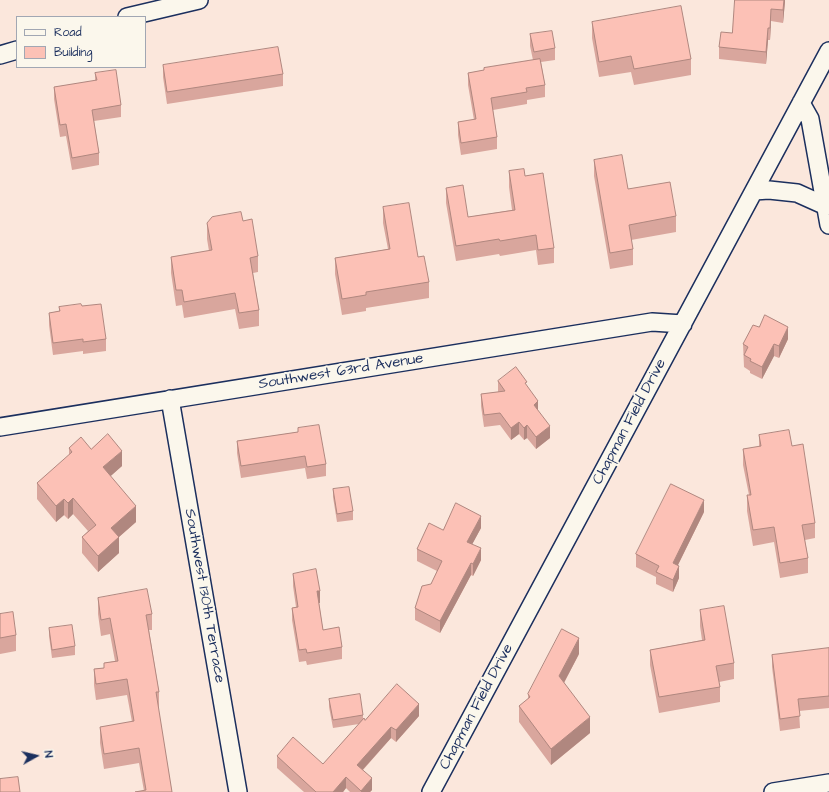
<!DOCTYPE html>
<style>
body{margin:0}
#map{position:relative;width:829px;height:792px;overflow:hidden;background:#fbe7dc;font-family:"Architects Daughter",sans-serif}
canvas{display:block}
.legend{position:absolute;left:16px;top:16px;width:130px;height:52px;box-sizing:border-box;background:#fbf7ec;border:1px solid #a1a7b3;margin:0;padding:5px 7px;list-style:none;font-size:12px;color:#1b2f5e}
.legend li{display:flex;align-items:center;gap:8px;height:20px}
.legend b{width:20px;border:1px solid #a1a7b3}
.north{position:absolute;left:16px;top:736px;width:40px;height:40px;-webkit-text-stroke:3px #fbf7ec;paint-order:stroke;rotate:82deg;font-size:11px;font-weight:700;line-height:16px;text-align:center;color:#1b2f5e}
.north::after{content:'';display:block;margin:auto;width:14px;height:18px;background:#1b2f5e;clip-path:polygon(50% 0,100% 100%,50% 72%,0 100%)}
</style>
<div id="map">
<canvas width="829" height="792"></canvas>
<ul class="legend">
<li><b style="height:5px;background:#fbf7ec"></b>Road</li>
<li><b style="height:11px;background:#fcc1b6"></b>Building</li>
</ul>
<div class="north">N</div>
</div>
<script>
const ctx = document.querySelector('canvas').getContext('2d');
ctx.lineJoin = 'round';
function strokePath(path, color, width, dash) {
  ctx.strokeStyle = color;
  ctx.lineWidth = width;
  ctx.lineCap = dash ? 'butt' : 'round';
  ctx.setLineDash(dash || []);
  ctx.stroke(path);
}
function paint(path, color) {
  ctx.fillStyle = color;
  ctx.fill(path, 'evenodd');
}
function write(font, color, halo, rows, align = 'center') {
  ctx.font = font + ' "Architects Daughter",sans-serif';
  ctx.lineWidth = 4;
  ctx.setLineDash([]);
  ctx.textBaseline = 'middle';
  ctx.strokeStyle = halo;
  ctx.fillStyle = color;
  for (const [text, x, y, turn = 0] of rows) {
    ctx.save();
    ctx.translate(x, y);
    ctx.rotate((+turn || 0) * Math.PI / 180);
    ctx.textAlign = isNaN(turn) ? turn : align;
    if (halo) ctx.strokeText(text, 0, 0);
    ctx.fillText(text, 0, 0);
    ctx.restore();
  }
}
const minor = new Path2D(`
 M 127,17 L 199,0
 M 0,55 L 17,50
 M 801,103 L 810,119 L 829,225
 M 754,191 L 769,190 L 797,193 L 826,206
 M 170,399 L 238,792
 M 0,427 L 652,322 L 683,324
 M 431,792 L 829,51
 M 773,792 L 829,783`);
const wall = new Path2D(`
 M 785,0 L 783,23 L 771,21 L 770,40 L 768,40 L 766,64 L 719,59 L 719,47 L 732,33 Z
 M 592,22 L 691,59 L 691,75 L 634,85 L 631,72 L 599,77 L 592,38 Z
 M 530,34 L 555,48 L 555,60 L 541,62 L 545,85 L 545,97 L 527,100 L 527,104 L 493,110 L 497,137 L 497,149 L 461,155 L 458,135 L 458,122 L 474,120 L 468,85 L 468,73 L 484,70 L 484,68 L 533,60 L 530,46 Z
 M 163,65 L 283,74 L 283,86 L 167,104 L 163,77 Z
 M 95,73 L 121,105 L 121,117 L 94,121 L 99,153 L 99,165 L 72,170 L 66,136 L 60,137 L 54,99 L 54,87 L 95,81 Z
 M 594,160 L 628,189 L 676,216 L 676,232 L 631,240 L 633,249 L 633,265 L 610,269 L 594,176 Z
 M 509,171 L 525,176 L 554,248 L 554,263 L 538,265 L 536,250 L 500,256 L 499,254 L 456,261 L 446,203 L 446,188 L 468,217 L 512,210 L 509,187 Z
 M 383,207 L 418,257 L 429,282 L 429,298 L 366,308 L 366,311 L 342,315 L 335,274 L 335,258 L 388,249 L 383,223 Z
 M 243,221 L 258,256 L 258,272 L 253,273 L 259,310 L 259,326 L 239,329 L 235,309 L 184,318 L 182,305 L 176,306 L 171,273 L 171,257 L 209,251 L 207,239 L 207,223 Z
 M 82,306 L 106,339 L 106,351 L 83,354 L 83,351 L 53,355 L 49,325 L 49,313 L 59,311 L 59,307 Z
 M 759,327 L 788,339 L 779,358 L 774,356 L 762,379 L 750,373 L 750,371 L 744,367 L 743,344 Z
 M 498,381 L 527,386 L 550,438 L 536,449 L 527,438 L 524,440 L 519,434 L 511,440 L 500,425 L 484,427 L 481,406 L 481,394 L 498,392 Z
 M 298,428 L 326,464 L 326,476 L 307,479 L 305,468 L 241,478 L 237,453 L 237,441 L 298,432 Z
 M 759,435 L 792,446 L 815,523 L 815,538 L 805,540 L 808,558 L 808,573 L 780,578 L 774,542 L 753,546 L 747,511 L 747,495 L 749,495 L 743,465 L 743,449 L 759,447 Z
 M 69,448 L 91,449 L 122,466 L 110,476 L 136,522 L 119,537 L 119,553 L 98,572 L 82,553 L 82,537 L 88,531 L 73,514 L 68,519 L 64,515 L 56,522 L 37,499 L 37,483 L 69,456 Z
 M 333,489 L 353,511 L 353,520 L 337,522 L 333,497 Z
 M 704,512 L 678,565 L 679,578 L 673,592 L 656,584 L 656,577 L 636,567 L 636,554 Z
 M 481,528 L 472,544 L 481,560 L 473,576 L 471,575 L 440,633 L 415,620 L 415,608 L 431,584 L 437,571 L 417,561 L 417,549 L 443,530 Z
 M 293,574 L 320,603 L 319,603 L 323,630 L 342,647 L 342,659 L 307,665 L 306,661 L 299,662 L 292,620 L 292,608 L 296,607 L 293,586 Z
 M 98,598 L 152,614 L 152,630 L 149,630 L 159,692 L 159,708 L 158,708 L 172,792 L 144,791 L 139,763 L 104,769 L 100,743 L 100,727 L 132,722 L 127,695 L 96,700 L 94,685 L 94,669 L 104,668 L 104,663 L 115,661 L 110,634 L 101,636 L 98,614 Z
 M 700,610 L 734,663 L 734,679 L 719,682 L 720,687 L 720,702 L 659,713 L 650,665 L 650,650 L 702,640 L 700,626 Z
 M 0,614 L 16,635 L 16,651 L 0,654 Z
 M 49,628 L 75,646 L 75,655 L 52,658 L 49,636 Z
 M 829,648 L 829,708 L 799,711 L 800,728 L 780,731 L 772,667 L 772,655 Z
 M 579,654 L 564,683 L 590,733 L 551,765 L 519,722 L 519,706 L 528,699 L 528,694 Z
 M 329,699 L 363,715 L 363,719 L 365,720 L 419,716 L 396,742 L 391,738 L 363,770 L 372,790 L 370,792 L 350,792 L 346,788 L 343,792 L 304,792 L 277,768 L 277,756 L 323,764 L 359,724 L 333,728 L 329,707 Z`);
const shadedWall = new Path2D(`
 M 784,0 L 785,0 L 785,2 L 783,23 L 783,10 Z
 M 771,9 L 771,21 L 770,40 L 770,28 Z
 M 768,28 L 768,40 L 766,64 L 766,52 Z
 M 788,327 L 788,339 L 779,358 L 779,346 Z
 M 774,344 L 774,356 L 762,379 L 762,367 Z
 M 538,401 L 538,413 L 534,405 Z
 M 519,422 L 519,434 L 511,440 L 511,428 Z
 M 527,425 L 527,438 L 524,440 L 524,428 Z
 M 550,426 L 550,438 L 536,449 L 536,437 Z
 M 122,451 L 122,466 L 103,483 L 103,467 Z
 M 73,498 L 73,514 L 68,519 L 68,503 Z
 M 64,499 L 64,515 L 56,522 L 56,506 Z
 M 704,500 L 704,512 L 673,575 L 673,563 Z
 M 136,506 L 136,522 L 111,544 L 111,528 Z
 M 481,516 L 481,528 L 467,554 L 467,542 Z
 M 119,537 L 119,553 L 98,572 L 98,556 Z
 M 481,548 L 481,560 L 473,576 L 473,564 Z
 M 471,563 L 471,575 L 440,633 L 440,621 Z
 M 679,566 L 679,578 L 673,592 L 673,580 Z
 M 317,591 L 320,591 L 320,603 L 317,603 Z
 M 579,638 L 579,654 L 559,692 L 559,676 Z
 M 419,704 L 419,716 L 396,742 L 396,730 Z
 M 590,717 L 590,733 L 551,765 L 551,749 Z
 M 391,727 L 391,738 L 357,776 L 357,765 Z
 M 346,777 L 346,788 L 343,792 L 333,792 Z
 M 372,778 L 372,790 L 370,792 L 361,792 L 361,791 Z`);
const building = new Path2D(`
 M 735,0 L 784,0 L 783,10 L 771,9 L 770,28 L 768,28 L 766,52 L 719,47 L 721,32 L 732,33 Z
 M 681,6 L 691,59 L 634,69 L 631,56 L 599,62 L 592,22 Z
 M 552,31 L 555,48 L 534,52 L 530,34 Z
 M 278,47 L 283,74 L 167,92 L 163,65 Z
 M 540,59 L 545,85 L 526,88 L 527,92 L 491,98 L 497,137 L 461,143 L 458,122 L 476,119 L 468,73 L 484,70 L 484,68 Z
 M 116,70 L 121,105 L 92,110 L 99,153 L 72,158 L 66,124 L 60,125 L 54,87 L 97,80 L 95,73 Z
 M 622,155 L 628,189 L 670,182 L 676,216 L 629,225 L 633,249 L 610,253 L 594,160 Z
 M 524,169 L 525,176 L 543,173 L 554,248 L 538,250 L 536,235 L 500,241 L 499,239 L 456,246 L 446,188 L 463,185 L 468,217 L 515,210 L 509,171 Z
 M 409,203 L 418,257 L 424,256 L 429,282 L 366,292 L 366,295 L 342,299 L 335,258 L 390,249 L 383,207 Z
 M 241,212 L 243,221 L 252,219 L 258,256 L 250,258 L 259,310 L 239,313 L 235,293 L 184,302 L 182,290 L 176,290 L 171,257 L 212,250 L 207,223 L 212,217 Z
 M 81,304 L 82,306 L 101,304 L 106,339 L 83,342 L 83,339 L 53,343 L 49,313 L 60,311 L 59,307 Z
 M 765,315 L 788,327 L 779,346 L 774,344 L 762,367 L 750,361 L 751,359 L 744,355 L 748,347 L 743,344 L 753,325 L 759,327 Z
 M 516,367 L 527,382 L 525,383 L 538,401 L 534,405 L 550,426 L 536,437 L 527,425 L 524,428 L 519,422 L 511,428 L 500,413 L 484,415 L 481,394 L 505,391 L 498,381 Z
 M 319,425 L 326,464 L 307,467 L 305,456 L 241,466 L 237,441 L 298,432 L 298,428 Z
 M 789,430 L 792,446 L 803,444 L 815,523 L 802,525 L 808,558 L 780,563 L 774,527 L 753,530 L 747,495 L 751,495 L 743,449 L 761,446 L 759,435 Z
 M 108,434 L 122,451 L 103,467 L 136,506 L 111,528 L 119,537 L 98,556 L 82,537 L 96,525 L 73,498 L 68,503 L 64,499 L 56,506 L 37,483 L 72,452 L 69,448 L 81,437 L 91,449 Z
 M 671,484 L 704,500 L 673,563 L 679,566 L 673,580 L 656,572 L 659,566 L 636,554 Z
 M 349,487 L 353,511 L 337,514 L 333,489 Z
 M 456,503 L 481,516 L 467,542 L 481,548 L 473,564 L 471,563 L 440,621 L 415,608 L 422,586 L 431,584 L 442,561 L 417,549 L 429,523 L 443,530 Z
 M 316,569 L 320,591 L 317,591 L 323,630 L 339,627 L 342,647 L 307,653 L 306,649 L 299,650 L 292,608 L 298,607 L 293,574 Z
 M 147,589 L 152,614 L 146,615 L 159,692 L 156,692 L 172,792 L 135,792 L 146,790 L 139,748 L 104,754 L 100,727 L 134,721 L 127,679 L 96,684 L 94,669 L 104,668 L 104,663 L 118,661 L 110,618 L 101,620 L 98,598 Z
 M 724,606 L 734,663 L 716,666 L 720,687 L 659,697 L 650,650 L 705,640 L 700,610 Z
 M 13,612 L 16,635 L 0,638 L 0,614 Z
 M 72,625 L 75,646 L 52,650 L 49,628 Z
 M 562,629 L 579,638 L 559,676 L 590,717 L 551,749 L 519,706 L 530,697 L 528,694 Z
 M 829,648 L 829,696 L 798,699 L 800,716 L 780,719 L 772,655 Z
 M 397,684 L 419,704 L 396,730 L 391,727 L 357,765 L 372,778 L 361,791 L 346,777 L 333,792 L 316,792 L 277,756 L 293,737 L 323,764 L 364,718 L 365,720 Z
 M 360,694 L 363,715 L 333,720 L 329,699 Z
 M 18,777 L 20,792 L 0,792 L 0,779 Z`);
const streetNames = [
 ["Southwest 63rd Avenue",341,372,-9],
 ["Chapman Field Drive",630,422,-62],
 ["Southwest 130th Terrace",204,596,80],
 ["Chapman Field Drive",477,707,-62]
];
strokePath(minor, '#1b2f5e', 20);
strokePath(minor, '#fbf7ec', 17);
paint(wall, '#d9a69d');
paint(shadedWall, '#b0877f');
paint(building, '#fcc1b6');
strokePath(building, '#b0877f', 1);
write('15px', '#1b2f5e', '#fbf7ec', streetNames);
</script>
